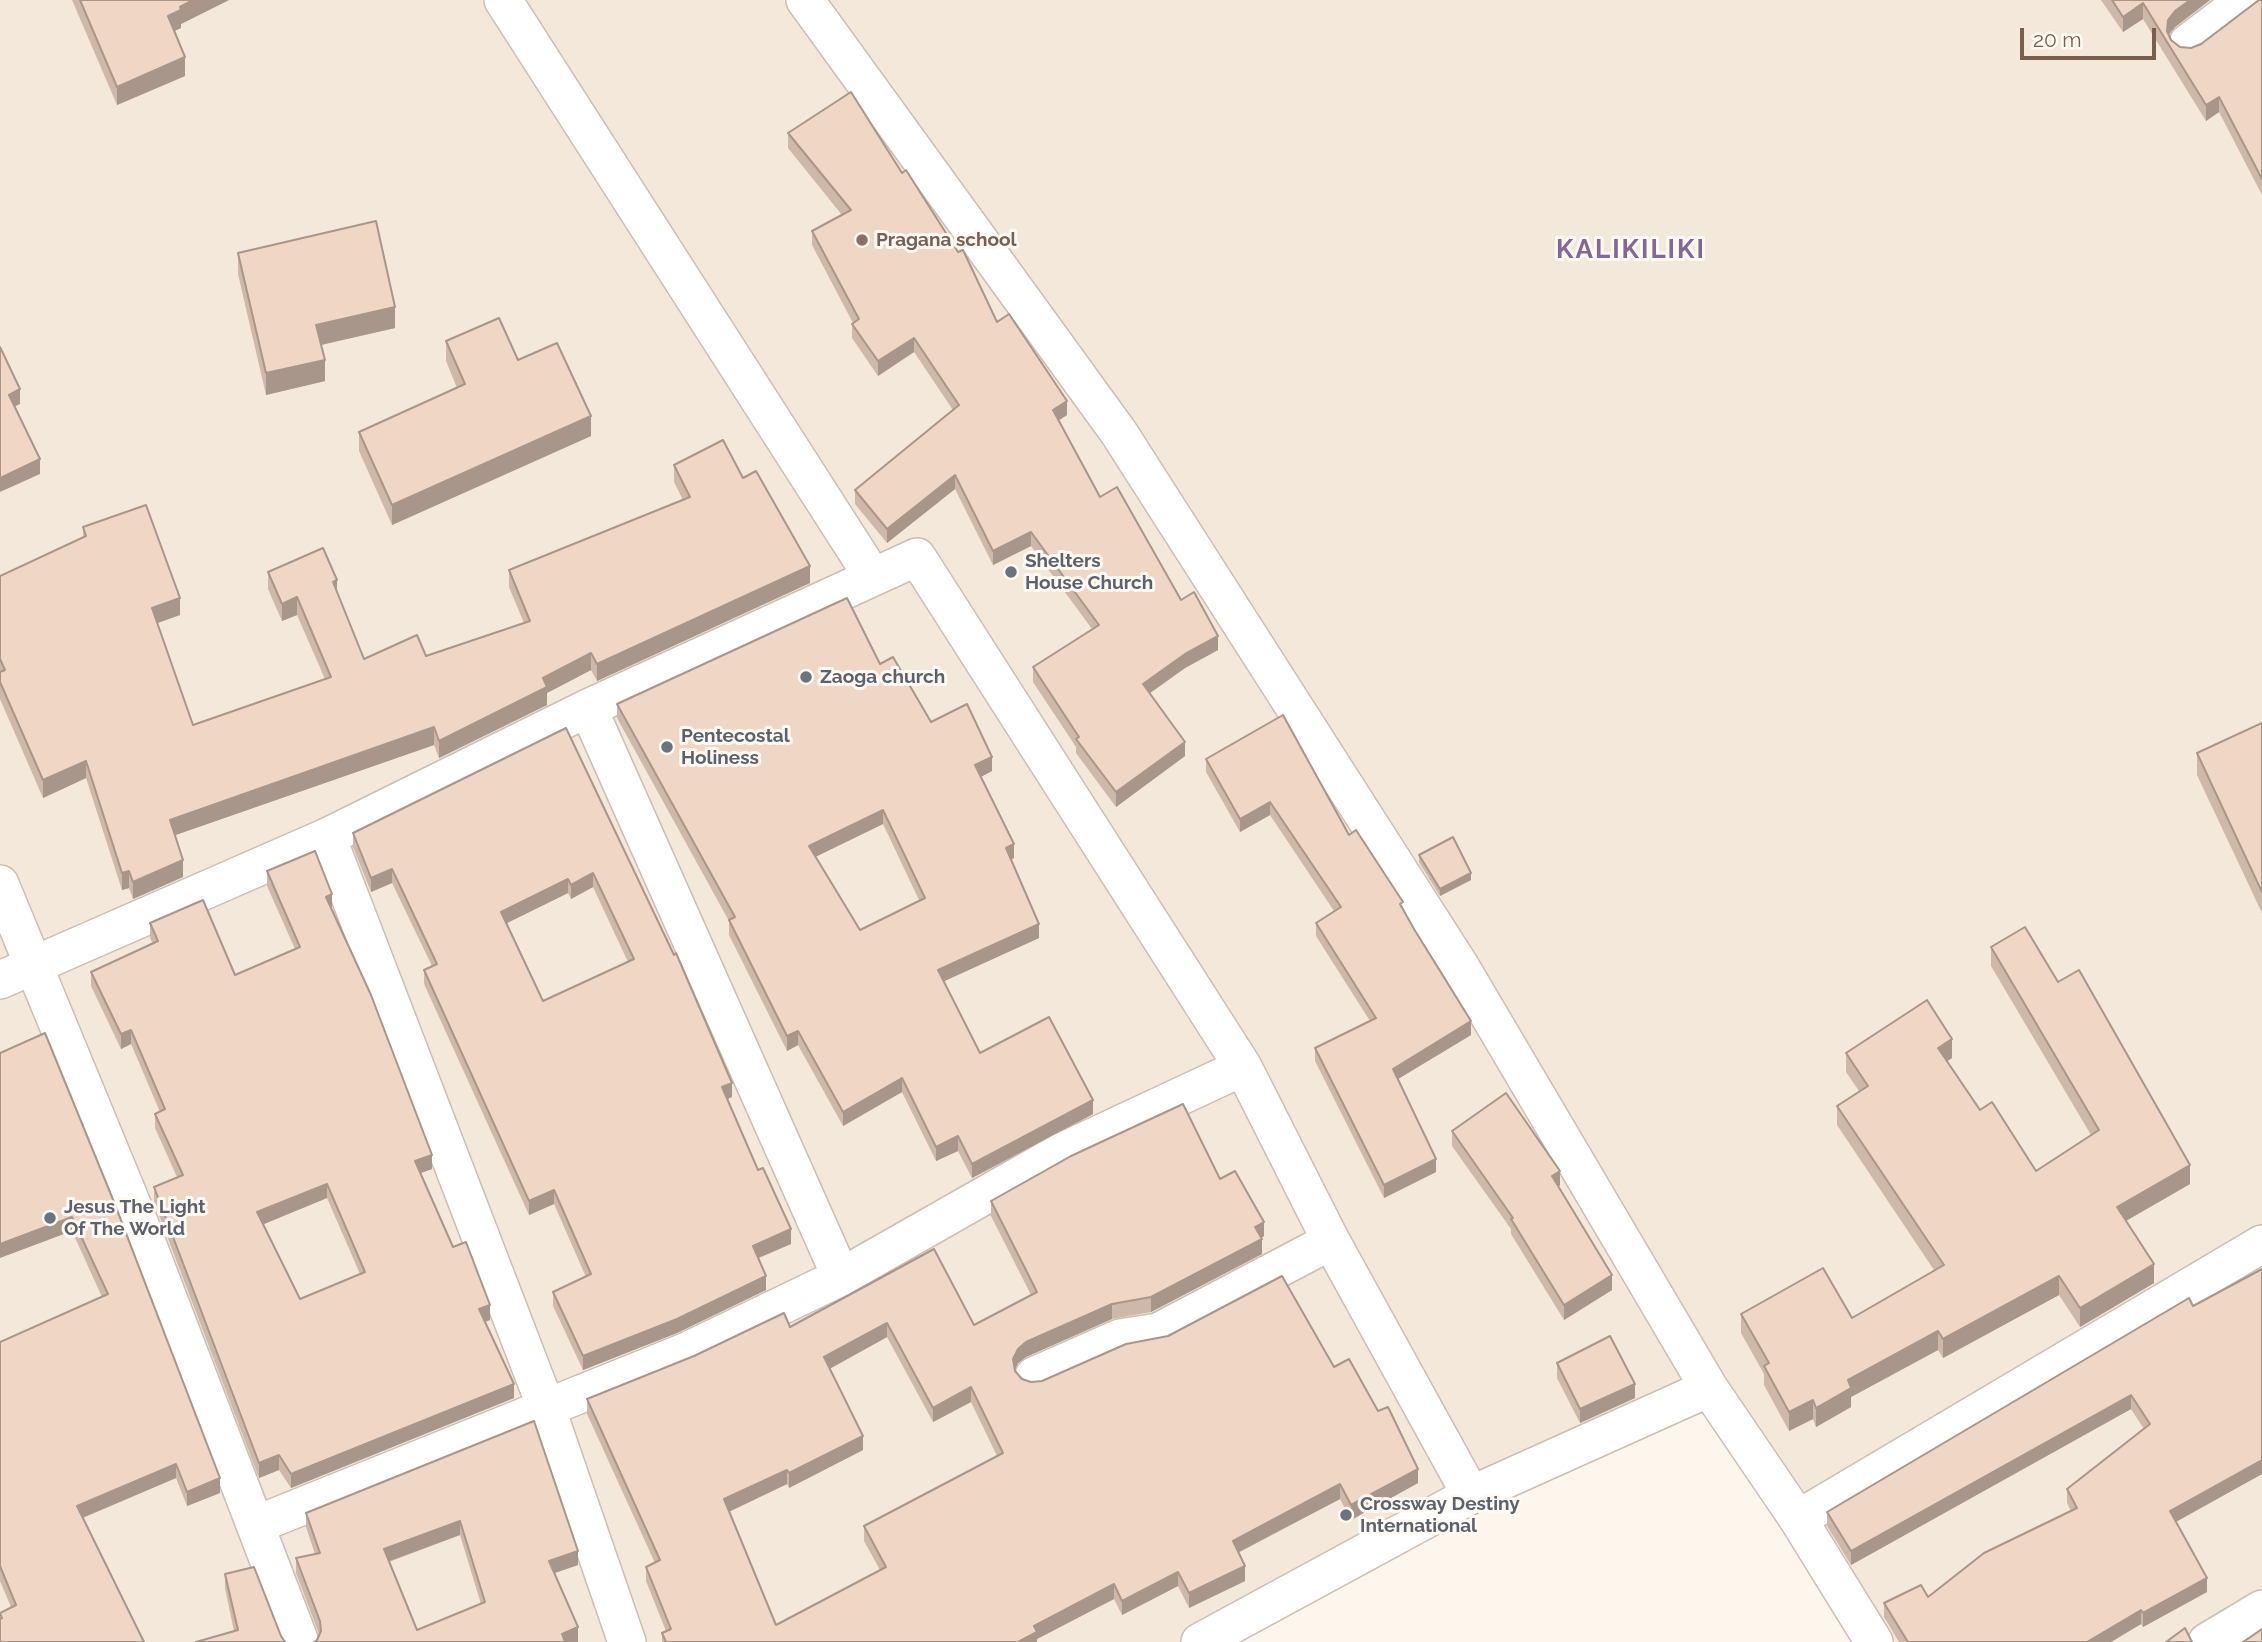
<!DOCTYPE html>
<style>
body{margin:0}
#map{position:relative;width:2262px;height:1642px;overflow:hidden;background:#fcf6ec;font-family:Raleway,sans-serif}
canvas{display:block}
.scale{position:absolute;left:2020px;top:28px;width:136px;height:32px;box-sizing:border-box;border:4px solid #775e4f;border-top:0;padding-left:9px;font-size:21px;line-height:24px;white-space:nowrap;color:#775e4f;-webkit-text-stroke:5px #fefaf3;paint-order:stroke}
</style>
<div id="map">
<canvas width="2262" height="1642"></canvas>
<div class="scale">20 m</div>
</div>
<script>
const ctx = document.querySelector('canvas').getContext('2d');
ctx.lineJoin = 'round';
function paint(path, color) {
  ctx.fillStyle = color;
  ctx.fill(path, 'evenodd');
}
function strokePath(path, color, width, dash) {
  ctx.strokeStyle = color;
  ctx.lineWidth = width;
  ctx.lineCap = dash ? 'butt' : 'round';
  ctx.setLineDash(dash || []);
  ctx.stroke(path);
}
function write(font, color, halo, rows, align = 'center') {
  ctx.font = font + ' Raleway,sans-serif';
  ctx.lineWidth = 6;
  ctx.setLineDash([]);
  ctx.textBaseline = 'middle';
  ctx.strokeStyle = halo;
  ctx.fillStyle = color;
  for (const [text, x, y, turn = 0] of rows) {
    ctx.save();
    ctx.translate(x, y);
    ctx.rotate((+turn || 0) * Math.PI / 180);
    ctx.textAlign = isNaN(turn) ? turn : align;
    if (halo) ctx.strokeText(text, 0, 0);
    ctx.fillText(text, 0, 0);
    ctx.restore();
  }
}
const residential = new Path2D(`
 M 0,0 L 2262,0 L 2262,1642 L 1895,1642 L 1737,1396 L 1191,1642 L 0,1642 Z`);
const minor = new Path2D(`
 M 503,0 L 873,577
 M 805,0 L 1119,433 L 1460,966 L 1709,1388 L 1798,1519 L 1874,1642
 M 2188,43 L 2245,0
 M 588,708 L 841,1277
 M 327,837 L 546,1407 L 627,1642
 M 0,884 L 134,1209 L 300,1642
 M 0,980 L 327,837 L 588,708 L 917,557 L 1243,1067 L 1331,1241 L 1471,1495
 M 1034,1376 L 1120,1338 L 1158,1332 L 1331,1241
 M 1798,1519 L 2262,1244
 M 258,1524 L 685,1352 L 841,1277 L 1061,1152 L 1243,1067
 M 1200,1642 L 1471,1495 L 1709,1388
 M 2207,1642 L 2262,1609`);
const wall = new Path2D(`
 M 72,0 L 229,0 L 181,24 L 181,28 L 174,31 L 185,76 L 117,105 Z
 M 2101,0 L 2210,0 L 2175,27 L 2169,35 L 2171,40 L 2180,47 L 2191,48 L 2201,44 L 2262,0 L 2262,195 L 2219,112 L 2206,121 L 2143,19 L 2123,32 Z
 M 788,133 L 902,173 L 997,322 L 1067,415 L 1059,420 L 1100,497 L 1181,600 L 1218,650 L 1185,668 L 1150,693 L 1185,756 L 1116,807 L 1076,753 L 1076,747 L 1033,682 L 1033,667 L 1092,629 L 1031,546 L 993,565 L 955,489 L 887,543 L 855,504 L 855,490 L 953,410 L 914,352 L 878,376 L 852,338 L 852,324 L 853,323 L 812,245 L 812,231 L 842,215 L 788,148 Z
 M 238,253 L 395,328 L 321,345 L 325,381 L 266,395 L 238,274 Z
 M 446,341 L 518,360 L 591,436 L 392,525 L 359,451 L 359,432 L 457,388 L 446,361 Z
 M 674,465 L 743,478 L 810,583 L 597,681 L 591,670 L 547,693 L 547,705 L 439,758 L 434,745 L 175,835 L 183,877 L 133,899 L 129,888 L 122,890 L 86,778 L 43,798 L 0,699 L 0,576 L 83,538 L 83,527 L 180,615 L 157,623 L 193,725 L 325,679 L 297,615 L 282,621 L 268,589 L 268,572 L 337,592 L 364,659 L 426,656 L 524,623 L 509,587 L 509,570 L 683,500 L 674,482 Z
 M 880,664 L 931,722 L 992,771 L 981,777 L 1014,858 L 1011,860 L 1039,938 L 944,981 L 980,1053 L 1093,1114 L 972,1178 L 958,1151 L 936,1161 L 902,1092 L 843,1126 L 798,1045 L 787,1051 L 729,935 L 729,921 L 617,718 L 617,704 ZM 883,824 L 919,900 L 860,930 L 815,857 Z
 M 2262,723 L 2262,913 L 2197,775 L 2197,753 Z
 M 566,728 L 732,1097 L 727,1099 L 791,1244 L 759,1258 L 766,1290 L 677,1333 L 583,1370 L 553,1306 L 553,1292 L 586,1277 L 554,1204 L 529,1215 L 424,984 L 424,970 L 432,966 L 392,883 L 371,892 L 353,847 L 353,833 ZM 593,887 L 628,962 L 543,1001 L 507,923 L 568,893 L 571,899 Z
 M 1206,759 L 1349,835 L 1403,909 L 1471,1035 L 1398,1079 L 1436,1172 L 1384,1198 L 1315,1061 L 1315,1048 L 1370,1021 L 1316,936 L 1316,923 L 1334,911 L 1270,815 L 1240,832 L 1206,772 Z
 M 1419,855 L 1471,880 L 1440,896 L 1419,862 Z
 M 267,871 L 332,909 L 331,909 L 432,1169 L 421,1173 L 453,1247 L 490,1320 L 485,1322 L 514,1398 L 291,1488 L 279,1470 L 259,1478 L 154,1202 L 154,1187 L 177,1177 L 155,1128 L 155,1114 L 160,1112 L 131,1044 L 121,1049 L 91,986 L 91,972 L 152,943 L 150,937 L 150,923 L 235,975 L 295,949 L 267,886 ZM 327,1198 L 360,1274 L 300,1299 L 263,1224 Z
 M 1991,947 L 2058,982 L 2190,1184 L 2126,1221 L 2154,1283 L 2080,1327 L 2059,1295 L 1943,1358 L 1938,1350 L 1851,1397 L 1851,1407 L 1816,1427 L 1813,1419 L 1789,1431 L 1764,1385 L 1764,1374 L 1741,1333 L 1741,1314 L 1852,1318 L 1934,1270 L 1837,1125 L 1837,1106 L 1859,1091 L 1846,1072 L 1846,1053 L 1952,1058 L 1947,1061 L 1980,1110 L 2036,1171 L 2091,1135 L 1991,966 Z
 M 0,1053 L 220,1493 L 187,1506 L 176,1478 L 83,1518 L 0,1642 L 0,1613 L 11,1607 L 0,1581 L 0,1342 L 102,1297 L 72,1231 Z
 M 1452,1131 L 1560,1185 L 1558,1187 L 1612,1290 L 1564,1320 L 1511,1234 L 1511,1229 L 1452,1146 Z
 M 1220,1179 L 1264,1236 L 1261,1238 L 1262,1254 L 1151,1312 L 1112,1319 L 1026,1357 L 1018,1363 L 1015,1371 L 1022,1379 L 1031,1382 L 1334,1367 L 1418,1483 L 1351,1520 L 1340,1499 L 1238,1553 L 1245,1581 L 1189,1608 L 1178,1586 L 1122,1615 L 1114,1599 L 1037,1639 L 1037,1642 L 662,1642 L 662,1633 L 666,1631 L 646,1581 L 646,1567 L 655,1563 L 587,1414 L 587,1399 L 790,1327 L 934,1249 L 974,1325 L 1031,1295 L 991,1216 L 991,1201 ZM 887,1337 L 933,1422 L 971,1402 L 997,1456 L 864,1526 L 864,1541 L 880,1570 L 776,1625 L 729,1512 L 787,1484 L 789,1488 L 863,1450 L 829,1369 Z
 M 2262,1269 L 2262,1474 L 2176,1522 L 2207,1592 L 2143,1627 L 2141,1624 L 2111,1642 L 1899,1642 L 1884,1617 L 1884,1603 L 1928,1597 L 2071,1511 L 2067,1503 L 2067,1489 L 2144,1429 L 2131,1409 L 1851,1565 L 1827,1526 L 1827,1512 L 2193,1306 Z
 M 1557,1363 L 1635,1398 L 1580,1423 L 1557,1378 Z
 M 534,1421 L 578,1565 L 554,1573 L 578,1642 L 314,1642 L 317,1640 L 319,1634 L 296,1573 L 296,1558 L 315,1554 L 306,1527 L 306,1513 ZM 460,1535 L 481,1604 L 417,1630 L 389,1562 Z
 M 225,1574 L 281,1636 L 234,1631 L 225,1588 Z`);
const shadedWall = new Path2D(`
 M 193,0 L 229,0 L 181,24 L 181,28 L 168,34 L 168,16 L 180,7 Z
 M 2190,0 L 2210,0 L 2175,27 L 2168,35 L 2167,46 L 2168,20 L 2175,11 Z
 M 2143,3 L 2143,19 L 2123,32 L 2123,17 Z
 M 185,57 L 185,76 L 117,105 L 117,87 Z
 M 2219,97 L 2219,112 L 2206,121 L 2206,105 Z
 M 395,307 L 395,328 L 316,346 L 316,325 Z
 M 914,338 L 914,352 L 878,376 L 878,361 Z
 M 325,360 L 325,381 L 266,395 L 266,373 Z
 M 20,389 L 20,404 L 9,409 L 9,395 Z
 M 1067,401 L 1067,415 L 1053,424 L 1053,410 Z
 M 591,416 L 591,436 L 392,525 L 392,505 Z
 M 40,459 L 40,474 L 0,492 L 0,478 Z
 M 955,475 L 955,489 L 887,543 L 887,529 Z
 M 1031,532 L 1031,546 L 993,565 L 993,551 Z
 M 810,566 L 810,583 L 597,681 L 597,664 Z
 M 337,580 L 337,597 L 333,582 Z
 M 297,597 L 297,615 L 282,621 L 282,604 Z
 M 180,598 L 180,615 L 152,625 L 152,608 Z
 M 1218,636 L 1218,650 L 1185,668 L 1143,698 L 1143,684 L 1185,654 Z
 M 591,653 L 591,670 L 547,693 L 547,705 L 439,758 L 439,741 L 543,678 Z
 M 434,727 L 434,745 L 170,837 L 170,820 Z
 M 1185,742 L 1185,756 L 1116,807 L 1116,792 Z
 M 992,757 L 992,771 L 975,780 L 975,765 Z
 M 86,761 L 86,778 L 43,798 L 43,780 Z
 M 1270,802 L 1270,815 L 1240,832 L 1240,819 Z
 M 883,810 L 883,824 L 809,860 L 809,846 Z
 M 1014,844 L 1014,858 L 1006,862 L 1006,848 Z
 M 183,860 L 183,877 L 133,899 L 133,882 Z
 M 392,869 L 392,883 L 371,892 L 371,878 Z
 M 129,871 L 129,888 L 122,890 L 122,873 Z
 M 593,873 L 593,887 L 571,899 L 571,885 Z
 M 1471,873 L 1471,880 L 1440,896 L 1440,889 Z
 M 568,879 L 568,893 L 501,926 L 501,912 Z
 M 332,894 L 332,909 L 326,911 L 326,897 Z
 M 1039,924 L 1039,938 L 938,984 L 938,970 Z
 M 1471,1021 L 1471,1035 L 1393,1082 L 1393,1069 Z
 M 131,1030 L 131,1044 L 121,1049 L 121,1034 Z
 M 798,1031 L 798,1045 L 787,1051 L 787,1036 Z
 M 1952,1039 L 1952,1058 L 1938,1067 L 1938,1048 Z
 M 902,1078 L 902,1092 L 843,1126 L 843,1112 Z
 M 732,1083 L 732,1097 L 722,1101 L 722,1087 Z
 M 1093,1100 L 1093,1114 L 972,1178 L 972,1164 Z
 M 958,1136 L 958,1151 L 936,1161 L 936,1147 Z
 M 432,1155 L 432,1169 L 415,1175 L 415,1161 Z
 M 1436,1159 L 1436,1172 L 1384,1198 L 1384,1185 Z
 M 2190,1165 L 2190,1184 L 2117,1226 L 2117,1207 Z
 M 1560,1171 L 1560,1185 L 1552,1191 L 1552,1176 Z
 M 327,1184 L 327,1198 L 257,1227 L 257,1212 Z
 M 554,1190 L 554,1204 L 529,1215 L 529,1201 Z
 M 72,1217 L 72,1231 L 0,1258 L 0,1244 Z
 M 1264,1222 L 1264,1236 L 1255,1242 L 1255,1227 Z
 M 791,1229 L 791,1244 L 753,1260 L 753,1246 Z
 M 1262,1239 L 1262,1254 L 1151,1312 L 1151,1297 Z
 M 2154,1264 L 2154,1283 L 2080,1327 L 2080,1308 Z
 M 1612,1275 L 1612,1290 L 1564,1320 L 1564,1305 Z
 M 766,1276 L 766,1290 L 677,1333 L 583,1370 L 583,1356 Z
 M 2059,1276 L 2059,1295 L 1943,1358 L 1943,1339 Z
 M 1112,1304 L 1112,1319 L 1026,1357 L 1018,1363 L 1013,1373 L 1013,1359 L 1018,1349 L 1026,1342 Z
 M 490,1305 L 490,1320 L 479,1324 L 479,1309 Z
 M 887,1323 L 887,1337 L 824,1372 L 824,1357 Z
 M 1938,1331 L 1938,1350 L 1851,1397 L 1851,1407 L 1816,1427 L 1816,1408 L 1848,1380 Z
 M 514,1384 L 514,1398 L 291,1488 L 291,1474 Z
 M 1635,1384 L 1635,1398 L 1580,1423 L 1580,1409 Z
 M 971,1387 L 971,1402 L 933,1422 L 933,1408 Z
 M 2131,1395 L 2131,1409 L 1851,1565 L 1851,1551 Z
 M 1813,1400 L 1813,1419 L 1789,1431 L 1789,1412 Z
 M 863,1436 L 863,1450 L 789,1488 L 789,1473 Z
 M 279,1455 L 279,1470 L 259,1478 L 259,1463 Z
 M 2262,1460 L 2262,1474 L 2170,1525 L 2170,1511 Z
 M 176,1464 L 176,1478 L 77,1520 L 77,1506 Z
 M 1418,1469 L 1418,1483 L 1351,1520 L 1351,1505 Z
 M 787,1470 L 787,1484 L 724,1514 L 724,1499 Z
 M 220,1478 L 220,1493 L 187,1506 L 187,1492 Z
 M 1340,1484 L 1340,1499 L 1233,1555 L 1233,1541 Z
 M 460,1521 L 460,1535 L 384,1563 L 384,1549 Z
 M 578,1551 L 578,1565 L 549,1575 L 549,1561 Z
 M 1245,1566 L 1245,1581 L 1189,1608 L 1189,1593 Z
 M 1178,1572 L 1178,1586 L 1122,1615 L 1122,1601 Z
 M 2207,1578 L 2207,1592 L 2143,1627 L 2143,1613 Z
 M 1114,1584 L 1114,1599 L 1037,1639 L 1037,1642 L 1018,1642 L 1034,1626 Z
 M 2141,1610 L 2141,1624 L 2111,1642 L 2087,1642 Z
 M 578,1627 L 578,1642 L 562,1642 L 562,1634 Z`);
const building = new Path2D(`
 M 80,0 L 193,0 L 180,7 L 181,10 L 168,16 L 185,57 L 117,87 Z
 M 2112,0 L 2190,0 L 2175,11 L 2168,20 L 2167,31 L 2171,40 L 2180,47 L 2191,48 L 2201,44 L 2259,0 L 2262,0 L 2262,179 L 2219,97 L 2206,105 L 2143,3 L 2123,17 Z
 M 851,92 L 902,173 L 906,170 L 958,252 L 963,250 L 997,322 L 1009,314 L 1067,401 L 1053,410 L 1100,497 L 1117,487 L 1181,600 L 1194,592 L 1218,636 L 1185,654 L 1143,684 L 1185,742 L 1116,792 L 1076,739 L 1079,737 L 1033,667 L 1099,625 L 1031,532 L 993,551 L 955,475 L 887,529 L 855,490 L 959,405 L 914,338 L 878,361 L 852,324 L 859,319 L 812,231 L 851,210 L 788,133 Z
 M 376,221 L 395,307 L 316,325 L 325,360 L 266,373 L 238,253 Z
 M 499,318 L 518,360 L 557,343 L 591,416 L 392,505 L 359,432 L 465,384 L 446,341 Z
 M 0,347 L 20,389 L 9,395 L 40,459 L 0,478 Z
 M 723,440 L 743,478 L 756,471 L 810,566 L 597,664 L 591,653 L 543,678 L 547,687 L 439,741 L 434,727 L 170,820 L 183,860 L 133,882 L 129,871 L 122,873 L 86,761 L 43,780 L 0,682 L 0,672 L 5,670 L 0,659 L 0,576 L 86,536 L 83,527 L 146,505 L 180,598 L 152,608 L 193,725 L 331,677 L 297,597 L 282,604 L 268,572 L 323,548 L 337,580 L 333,582 L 364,659 L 417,635 L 426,656 L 530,621 L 509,570 L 690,497 L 674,465 Z
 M 847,598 L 880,664 L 893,657 L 931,722 L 967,704 L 992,757 L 975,765 L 1014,844 L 1006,848 L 1039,924 L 938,970 L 980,1053 L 1049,1017 L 1093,1100 L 972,1164 L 958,1136 L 936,1147 L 902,1078 L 843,1112 L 798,1031 L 787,1036 L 729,920 L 735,917 L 617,704 ZM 883,810 L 925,898 L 860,930 L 809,846 Z
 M 1283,715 L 1349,835 L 1356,830 L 1403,902 L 1400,904 L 1414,929 L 1471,1021 L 1393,1069 L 1436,1159 L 1384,1185 L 1315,1048 L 1376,1018 L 1316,923 L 1341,907 L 1270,802 L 1240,819 L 1206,759 Z
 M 2262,723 L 2262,892 L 2197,753 Z
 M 566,728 L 674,955 L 676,953 L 732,1083 L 722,1087 L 758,1170 L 763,1168 L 791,1229 L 753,1246 L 766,1276 L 677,1319 L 583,1356 L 553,1292 L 591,1274 L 554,1190 L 529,1201 L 424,970 L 437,964 L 392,869 L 371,878 L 353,833 ZM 593,873 L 634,959 L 543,1001 L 501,912 L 568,879 L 571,885 Z
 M 1453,837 L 1471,873 L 1440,889 L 1419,855 Z
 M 315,851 L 332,894 L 326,897 L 371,995 L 432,1155 L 415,1161 L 453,1247 L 466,1242 L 490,1305 L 479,1309 L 514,1384 L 291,1474 L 279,1455 L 259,1463 L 154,1187 L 183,1175 L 155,1114 L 165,1109 L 131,1030 L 121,1034 L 91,972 L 158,941 L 150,923 L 203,900 L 235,975 L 300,947 L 267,871 ZM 327,1184 L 365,1272 L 300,1299 L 257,1212 Z
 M 2025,927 L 2058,982 L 2079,970 L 2190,1165 L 2117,1207 L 2154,1264 L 2080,1308 L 2059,1276 L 1943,1339 L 1938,1331 L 1848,1380 L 1851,1388 L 1816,1408 L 1813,1400 L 1789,1412 L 1764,1366 L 1769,1363 L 1741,1314 L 1823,1268 L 1852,1318 L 1944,1265 L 1837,1106 L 1868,1086 L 1846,1053 L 1927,1000 L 1952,1039 L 1938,1048 L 1980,1110 L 1992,1102 L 2036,1171 L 2099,1130 L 1991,947 Z
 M 45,1033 L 114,1202 L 220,1478 L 187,1492 L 176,1464 L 77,1506 L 144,1642 L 0,1642 L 0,1619 L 2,1618 L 0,1613 L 16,1605 L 0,1566 L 0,1342 L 108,1294 L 72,1217 L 0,1244 L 0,1053 Z
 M 1506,1093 L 1560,1171 L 1552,1176 L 1612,1275 L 1564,1305 L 1511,1219 L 1513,1218 L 1452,1131 Z
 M 1183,1104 L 1220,1179 L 1235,1171 L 1264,1222 L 1255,1227 L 1262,1239 L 1151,1297 L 1112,1304 L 1026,1342 L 1018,1349 L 1013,1359 L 1015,1371 L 1022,1379 L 1031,1382 L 1042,1381 L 1126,1344 L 1168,1336 L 1282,1276 L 1334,1367 L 1349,1359 L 1378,1411 L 1388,1407 L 1418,1469 L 1351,1505 L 1340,1484 L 1233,1541 L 1245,1566 L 1189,1593 L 1178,1572 L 1122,1601 L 1114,1584 L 1034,1626 L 1037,1632 L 1018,1642 L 666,1642 L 662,1633 L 671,1629 L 646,1567 L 660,1560 L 587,1399 L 694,1356 L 784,1313 L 790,1327 L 934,1249 L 974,1325 L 1037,1292 L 991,1201 L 1071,1156 ZM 887,1323 L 933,1408 L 971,1387 L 1003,1453 L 864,1526 L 886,1567 L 776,1625 L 724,1499 L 787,1470 L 789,1473 L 863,1436 L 824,1357 Z
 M 2262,1269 L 2262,1460 L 2170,1511 L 2207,1578 L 2143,1613 L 2141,1610 L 2087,1642 L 1908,1642 L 1884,1603 L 1921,1585 L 1928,1597 L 1984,1553 L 2077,1508 L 2067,1489 L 2150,1424 L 2131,1395 L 1851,1551 L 1827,1512 L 2189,1298 L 2193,1306 Z
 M 1610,1336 L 1635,1384 L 1580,1409 L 1557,1363 Z
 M 534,1421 L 578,1551 L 549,1561 L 578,1627 L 562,1634 L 565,1642 L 314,1642 L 317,1640 L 321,1631 L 320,1621 L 296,1558 L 320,1553 L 306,1513 ZM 460,1521 L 485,1602 L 417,1630 L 384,1549 Z
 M 254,1567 L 281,1636 L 285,1642 L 196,1642 L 238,1630 L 225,1574 Z
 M 2185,1628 L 2192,1642 L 2166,1642 Z
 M 2262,1629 L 2262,1642 L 2243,1642 Z`);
const markers = [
 [862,240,7,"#8d6e63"],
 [1011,572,7,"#6b7280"],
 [806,677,7,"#6b7280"],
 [667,747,7,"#6b7280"],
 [50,1218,7,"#6b7280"],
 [1346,1515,7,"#6b7280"]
];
const educationNames = [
 ["Pragana school",876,240]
];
const worshipNames = [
 ["Shelters",1025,561],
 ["House Church",1025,583],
 ["Zaoga church",820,677],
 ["Pentecostal",681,736],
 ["Holiness",681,758],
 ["Jesus The Light",64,1207],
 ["Of The World",64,1229],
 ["Crossway Destiny",1360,1504],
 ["International",1360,1526]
];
const districtNames = [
 ["KALIKILIKI",1631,250]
];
paint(residential, '#f3e8da');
strokePath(minor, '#cebeb1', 40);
strokePath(minor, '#fff', 37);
paint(wall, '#ceb8a9');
paint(shadedWall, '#a8968a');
paint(building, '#f0d6c5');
strokePath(building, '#a8968a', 2);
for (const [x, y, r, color] of markers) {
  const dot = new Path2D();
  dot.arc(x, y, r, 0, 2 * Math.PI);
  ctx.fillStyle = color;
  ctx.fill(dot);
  strokePath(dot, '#fefaf3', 2.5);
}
write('bold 19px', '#785e54', '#fefaf3', educationNames, 'left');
write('bold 19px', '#5b616d', '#fefaf3', worshipNames, 'left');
ctx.letterSpacing = '2px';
write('bold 26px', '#846792', '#fefaf3', districtNames);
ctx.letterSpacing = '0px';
</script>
